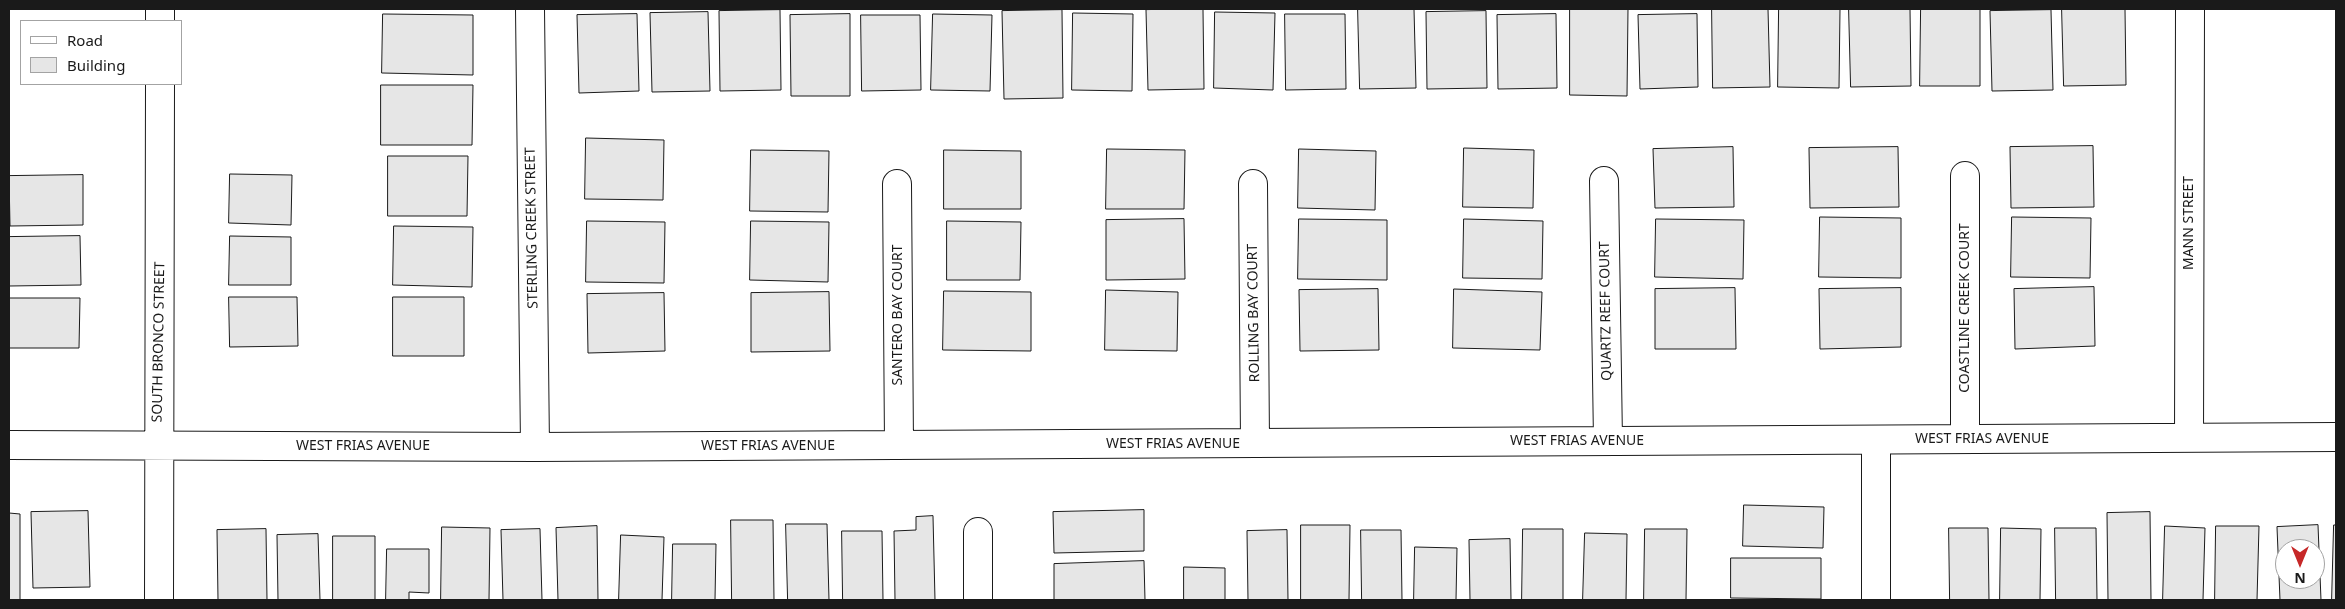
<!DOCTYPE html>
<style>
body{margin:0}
#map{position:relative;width:2345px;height:609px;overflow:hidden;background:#fff;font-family:"Noto Sans",sans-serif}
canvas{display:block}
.frame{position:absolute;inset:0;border:10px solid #1a1a1a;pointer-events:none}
.legend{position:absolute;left:20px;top:20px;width:162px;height:65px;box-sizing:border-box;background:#fff;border:1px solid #a3a3a3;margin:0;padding:6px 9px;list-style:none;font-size:15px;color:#1a1a1a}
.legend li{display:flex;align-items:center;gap:10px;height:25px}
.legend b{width:25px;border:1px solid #a3a3a3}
.north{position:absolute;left:2275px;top:539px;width:50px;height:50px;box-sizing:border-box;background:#fff;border:1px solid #a3a3a3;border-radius:50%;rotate:180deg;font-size:14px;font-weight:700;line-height:20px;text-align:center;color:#1a1a1a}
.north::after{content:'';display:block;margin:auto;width:18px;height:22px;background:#c62828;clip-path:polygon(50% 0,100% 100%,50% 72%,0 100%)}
</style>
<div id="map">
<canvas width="2345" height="609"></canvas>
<div class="frame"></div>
<ul class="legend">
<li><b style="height:6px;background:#fff"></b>Road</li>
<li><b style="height:14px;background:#e6e6e6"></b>Building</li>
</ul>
<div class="north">N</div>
</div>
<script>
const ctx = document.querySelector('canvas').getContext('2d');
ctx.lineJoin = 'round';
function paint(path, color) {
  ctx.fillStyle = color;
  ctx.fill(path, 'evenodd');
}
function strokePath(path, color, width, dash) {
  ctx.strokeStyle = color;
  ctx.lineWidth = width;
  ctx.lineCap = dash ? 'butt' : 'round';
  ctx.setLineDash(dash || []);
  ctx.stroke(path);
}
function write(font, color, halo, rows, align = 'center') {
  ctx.font = font + ' "Noto Sans",sans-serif';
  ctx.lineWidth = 4;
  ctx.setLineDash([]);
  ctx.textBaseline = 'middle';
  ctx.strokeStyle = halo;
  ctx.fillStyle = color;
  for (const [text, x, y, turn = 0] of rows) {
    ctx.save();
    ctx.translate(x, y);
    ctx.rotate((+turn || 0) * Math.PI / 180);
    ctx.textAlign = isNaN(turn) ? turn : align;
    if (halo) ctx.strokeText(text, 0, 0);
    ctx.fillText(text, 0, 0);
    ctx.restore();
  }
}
const building = new Path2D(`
 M 1203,9 L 1204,89 L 1148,90 L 1146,10 Z
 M 1358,9 L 1414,9 L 1416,88 L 1360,89 Z
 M 1570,9 L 1628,9 L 1627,96 L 1570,95 Z
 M 1712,9 L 1768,9 L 1770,87 L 1713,88 Z
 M 1779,9 L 1840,9 L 1839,88 L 1778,87 Z
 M 1849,9 L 1910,9 L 1911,86 L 1851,87 Z
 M 1921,9 L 1980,9 L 1980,86 L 1920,86 Z
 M 2062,9 L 2125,9 L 2126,85 L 2064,86 Z
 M 780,10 L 781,90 L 720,91 L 719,11 Z
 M 1062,10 L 1063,98 L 1004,99 L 1002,11 Z
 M 2051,10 L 2053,90 L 1992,91 L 1990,11 Z
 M 1486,11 L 1487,88 L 1427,89 L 1426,12 Z
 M 708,12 L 710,91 L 652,92 L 650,13 Z
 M 1215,12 L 1275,13 L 1273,90 L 1214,88 Z
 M 1073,13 L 1133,14 L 1132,91 L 1072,90 Z
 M 383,14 L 473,15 L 473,75 L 382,73 Z
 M 637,14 L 639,91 L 579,93 L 577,15 Z
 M 850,14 L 850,96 L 791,96 L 790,15 Z
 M 933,14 L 992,15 L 990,91 L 931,90 Z
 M 1285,14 L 1345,14 L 1346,89 L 1286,90 Z
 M 1556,14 L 1557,88 L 1498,89 L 1497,15 Z
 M 1697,14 L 1698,87 L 1640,89 L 1638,15 Z
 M 861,15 L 920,15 L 921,90 L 862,91 Z
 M 381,85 L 473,85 L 472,145 L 381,145 Z
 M 586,138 L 664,140 L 663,200 L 585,199 Z
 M 2093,146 L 2094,207 L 2011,208 L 2010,147 Z
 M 1733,147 L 1734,207 L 1655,208 L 1653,149 Z
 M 1898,147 L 1899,207 L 1810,208 L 1809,148 Z
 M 1464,148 L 1534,150 L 1533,208 L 1463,207 Z
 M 1107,149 L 1185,150 L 1184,209 L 1106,209 Z
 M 1299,149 L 1376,151 L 1375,210 L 1298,208 Z
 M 751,150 L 829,151 L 828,212 L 750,211 Z
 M 944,150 L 1021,151 L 1021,209 L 944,209 Z
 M 388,156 L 468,156 L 467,216 L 388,216 Z
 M 230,174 L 292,175 L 291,225 L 229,223 Z
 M 83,175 L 83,225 L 10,226 L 9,176 Z
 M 1820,217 L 1901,218 L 1901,278 L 1819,277 Z
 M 2012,217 L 2091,218 L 2090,278 L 2011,277 Z
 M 1184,219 L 1185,279 L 1106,280 L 1106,220 Z
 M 1299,219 L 1387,220 L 1387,280 L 1298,279 Z
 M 1464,219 L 1543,221 L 1542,279 L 1463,278 Z
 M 1656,219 L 1744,220 L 1743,279 L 1655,277 Z
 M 587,221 L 665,222 L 664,283 L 586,282 Z
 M 751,221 L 829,222 L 828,282 L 750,280 Z
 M 947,221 L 1021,222 L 1020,280 L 947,280 Z
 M 394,226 L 473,227 L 472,287 L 393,285 Z
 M 80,236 L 81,285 L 9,286 L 9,237 Z
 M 230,236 L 291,237 L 291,285 L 229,285 Z
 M 2094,287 L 2095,346 L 2015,349 L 2014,289 Z
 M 1735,288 L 1736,349 L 1655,349 L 1655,289 Z
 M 1901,288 L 1901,347 L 1820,349 L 1819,289 Z
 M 1378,289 L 1379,350 L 1300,351 L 1299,290 Z
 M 1454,289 L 1542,292 L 1540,350 L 1453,348 Z
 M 1106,290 L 1178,292 L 1177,351 L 1105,350 Z
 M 944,291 L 1031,292 L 1031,351 L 943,350 Z
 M 829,292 L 830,351 L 751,352 L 751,293 Z
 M 664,293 L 665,351 L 588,353 L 587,294 Z
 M 229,297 L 297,297 L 298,346 L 230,347 Z
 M 393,297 L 464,297 L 464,356 L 393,356 Z
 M 9,298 L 80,298 L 79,348 L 9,348 Z
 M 1744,505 L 1824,507 L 1823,548 L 1743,546 Z
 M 1144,510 L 1144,551 L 1054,553 L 1053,512 Z
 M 88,511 L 90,587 L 33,588 L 31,512 Z
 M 2150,512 L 2151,600 L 2108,600 L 2107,513 Z
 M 9,513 L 20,514 L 20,600 L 9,600 Z
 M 933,516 L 935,600 L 895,600 L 894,531 L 916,530 L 916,517 Z
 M 731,520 L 773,520 L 774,600 L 732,600 Z
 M 786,524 L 827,524 L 829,600 L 788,600 Z
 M 1301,525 L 1350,525 L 1349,600 L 1301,600 Z
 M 2318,525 L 2321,600 L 2280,600 L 2277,527 ZM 2285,549 L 2315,549 L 2315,579 L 2285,579 Z
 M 2334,525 L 2336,525 L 2336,600 L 2332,600 Z
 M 597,526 L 598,600 L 558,600 L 556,528 Z
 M 2165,526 L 2205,528 L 2203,600 L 2163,600 Z
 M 2216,526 L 2259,526 L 2257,600 L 2215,600 Z
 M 442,527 L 490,528 L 489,600 L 441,600 Z
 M 1949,528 L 1988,528 L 1989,600 L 1950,600 Z
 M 2001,528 L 2041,529 L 2040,600 L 2000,600 Z
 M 2055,528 L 2096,528 L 2097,600 L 2056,600 Z
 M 266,529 L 267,600 L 218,600 L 217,530 Z
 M 540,529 L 542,600 L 503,600 L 501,530 Z
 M 1523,529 L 1563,529 L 1563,600 L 1522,600 Z
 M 1645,529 L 1687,529 L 1686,600 L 1644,600 Z
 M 1287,530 L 1288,600 L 1248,600 L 1247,531 Z
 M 1361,530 L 1401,530 L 1402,600 L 1362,600 Z
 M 842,531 L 882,531 L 883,600 L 843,600 Z
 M 1585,533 L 1627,534 L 1626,600 L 1583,600 Z
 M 318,534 L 320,600 L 278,600 L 277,535 Z
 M 621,535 L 664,537 L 662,600 L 619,600 Z
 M 333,536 L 375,536 L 375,600 L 333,600 Z
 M 1510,539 L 1511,600 L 1470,600 L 1469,540 Z
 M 673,544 L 716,544 L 715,600 L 672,600 Z
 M 1415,547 L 1457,548 L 1456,600 L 1414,600 Z
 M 387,549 L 429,549 L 429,593 L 409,592 L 409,600 L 386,600 Z
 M 1731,558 L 1821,558 L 1821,599 L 1731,598 Z
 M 1144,561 L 1145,600 L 1054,600 L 1054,564 Z
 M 1184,567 L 1225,568 L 1225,600 L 1184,600 Z`);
const minor = new Path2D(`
 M 160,9 L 160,21
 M 530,9 L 535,447
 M 1965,176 L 1965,439
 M 1604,181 L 1608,441
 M 897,184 L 899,445
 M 1253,184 L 1255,443
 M 2189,438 L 2190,9
 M 1876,440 L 1876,600
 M 9,445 L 535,447 L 2336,437
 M 978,532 L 978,600
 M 159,600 L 160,84`);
const streetNames = [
 ["MANN STREET",2189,223,-90],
 ["STERLING CREEK STREET",532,228,-91],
 ["COASTLINE CREEK COURT",1965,308,-90],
 ["QUARTZ REEF COURT",1606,311,-91],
 ["ROLLING BAY COURT",1254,313,-91],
 ["SANTERO BAY COURT",898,315,-90],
 ["SOUTH BRONCO STREET",159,342,-89],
 ["WEST FRIAS AVENUE",1982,439],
 ["WEST FRIAS AVENUE",1577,441],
 ["WEST FRIAS AVENUE",1173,444],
 ["WEST FRIAS AVENUE",363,446],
 ["WEST FRIAS AVENUE",768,446]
];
paint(building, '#e6e6e6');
strokePath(building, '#1a1a1a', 1);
strokePath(minor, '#1a1a1a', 30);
strokePath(minor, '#fff', 28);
write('14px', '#1a1a1a', '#fff', streetNames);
</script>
